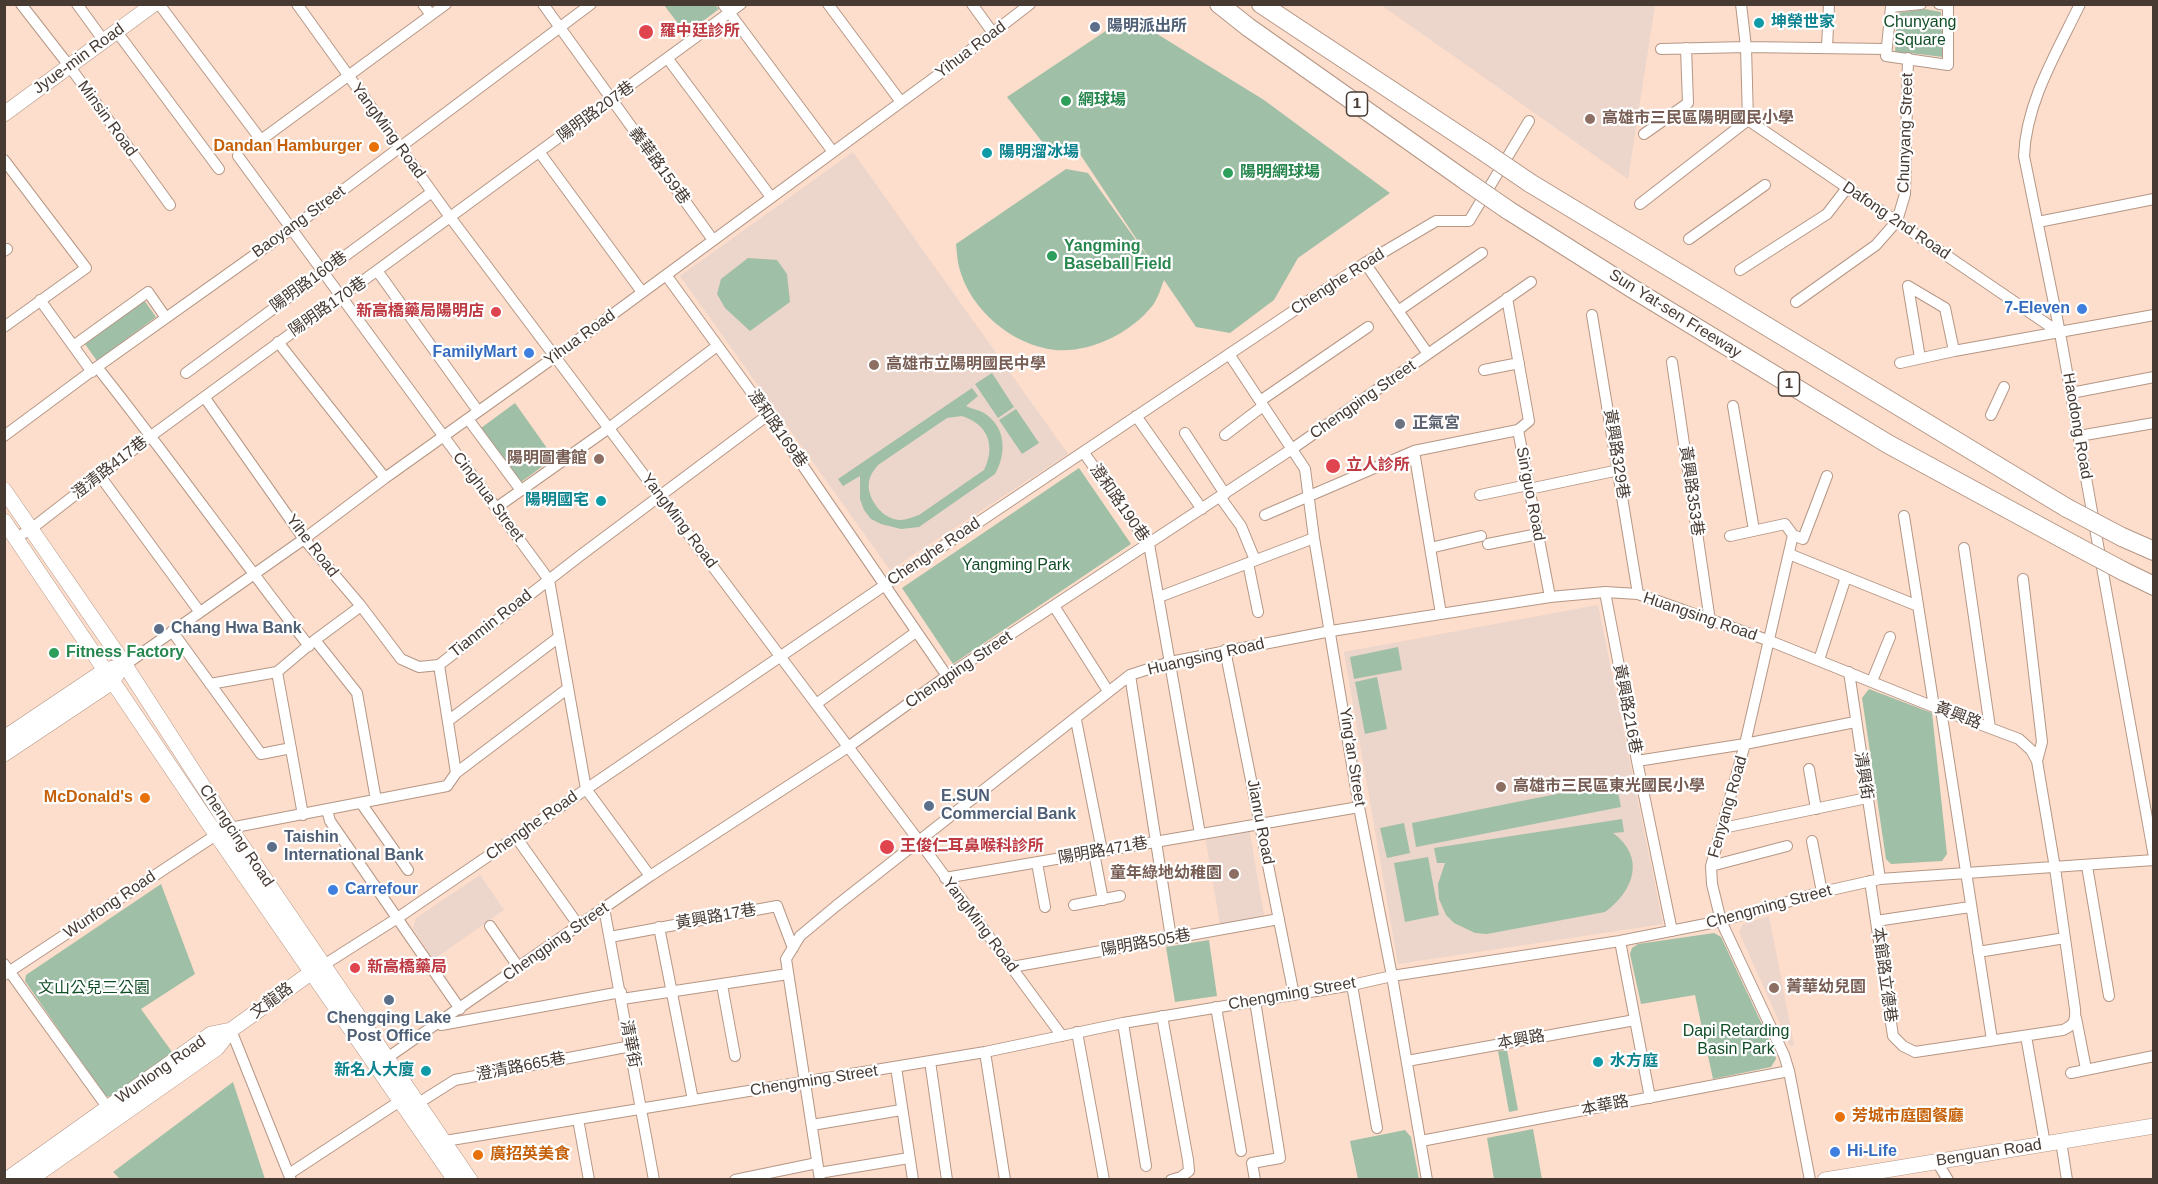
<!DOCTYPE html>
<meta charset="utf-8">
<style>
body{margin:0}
#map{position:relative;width:2158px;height:1184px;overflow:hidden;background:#fdddcb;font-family:Helvetica,sans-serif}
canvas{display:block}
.frame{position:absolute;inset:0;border:6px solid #463a33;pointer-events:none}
</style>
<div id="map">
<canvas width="2158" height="1184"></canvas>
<div class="frame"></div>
</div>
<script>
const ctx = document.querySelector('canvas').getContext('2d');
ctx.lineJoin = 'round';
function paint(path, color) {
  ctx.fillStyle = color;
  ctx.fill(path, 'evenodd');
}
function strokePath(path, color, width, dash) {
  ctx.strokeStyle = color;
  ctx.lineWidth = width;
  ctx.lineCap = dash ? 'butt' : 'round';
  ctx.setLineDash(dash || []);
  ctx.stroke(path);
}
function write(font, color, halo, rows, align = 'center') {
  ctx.font = font + ' Helvetica,"Noto Sans TC",sans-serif';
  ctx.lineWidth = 4.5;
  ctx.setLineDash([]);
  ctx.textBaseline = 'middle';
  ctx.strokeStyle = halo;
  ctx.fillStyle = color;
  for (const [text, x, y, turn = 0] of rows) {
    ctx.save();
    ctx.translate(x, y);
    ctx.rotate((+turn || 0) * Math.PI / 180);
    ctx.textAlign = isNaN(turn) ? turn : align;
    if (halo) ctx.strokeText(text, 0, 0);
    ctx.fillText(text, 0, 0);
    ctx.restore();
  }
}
const education = new Path2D(`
 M 1381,5 L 1655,5 L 1628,179 L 1458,59 Z
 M 853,152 L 1068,454 L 890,570 L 680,276 Z
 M 1598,605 L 1663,924 L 1398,964 L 1344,652 Z
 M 1249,828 L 1264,915 L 1258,918 L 1220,924 L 1205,836 Z
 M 480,875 L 504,910 L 433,960 L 413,928 L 416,918 Z
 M 1769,916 L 1794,1045 L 1790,1046 L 1739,932 L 1743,924 Z`);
const green = new Path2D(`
 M 664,5 L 715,5 L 719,9 L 686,34 Z
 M 1925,9 L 1941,12 L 1943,57 L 1910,53 L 1895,53 L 1897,13 Z
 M 1128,16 L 1264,100 L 1390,193 L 1298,258 L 1274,300 L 1230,333 L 1196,327 L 1164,280 C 1161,288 1158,298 1153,305 C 1131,333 1091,353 1055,350 C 1012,345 970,310 959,267 C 957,260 957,252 956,244 L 1066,169 L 1088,173 L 1153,264 L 1072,142 L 1051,153 L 1007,97 Z
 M 748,258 L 777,260 L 787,274 L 790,302 L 750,331 L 725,308 L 717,294 L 721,279 Z
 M 144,300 L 156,317 L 97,361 L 85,344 Z
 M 992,373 L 1014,407 L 998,418 L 975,384 Z
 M 972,388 L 978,396 L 966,406 C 972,409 979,410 984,413 C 1006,427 1007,453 995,474 L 919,527 L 901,529 L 881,524 L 871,519 L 864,510 L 860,499 L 860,476 L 843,486 L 838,479 ZM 962,416 C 988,424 996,446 984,470 L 919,515 C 913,517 906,520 900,520 C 883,520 866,498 869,482 C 870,475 874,470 878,465 L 947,418 Z
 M 515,403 L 554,458 L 521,482 L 481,428 Z
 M 1016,409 L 1039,443 L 1022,454 L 999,420 Z
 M 1079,468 L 1131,544 L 953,664 L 902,588 Z
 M 1398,647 L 1402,670 L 1354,679 L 1350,657 Z
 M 1377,677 L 1387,729 L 1365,734 L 1355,682 Z
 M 1869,689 L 1932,713 L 1947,854 L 1942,861 L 1891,864 L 1886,859 L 1862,698 Z
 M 1616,782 L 1621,807 L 1416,847 L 1412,823 Z
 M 1622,819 L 1624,832 L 1613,833 C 1646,857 1634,891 1605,912 L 1487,934 L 1475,933 L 1454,923 L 1446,915 L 1439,899 L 1438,884 L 1445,863 L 1437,863 L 1434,848 Z
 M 1404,823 L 1410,853 L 1387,858 L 1380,828 Z
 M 1428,857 L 1439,915 L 1405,922 L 1394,863 Z
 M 161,884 L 195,974 L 141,1009 L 175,1056 L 117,1098 L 105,1096 L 25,981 L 26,975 Z
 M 1714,933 L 1721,937 L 1774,1050 L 1776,1059 L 1771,1067 L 1713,1079 L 1695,995 L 1641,1004 L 1630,954 L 1632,948 L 1638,944 Z
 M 1209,940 L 1217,996 L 1175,1002 L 1166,947 Z
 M 1507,1050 L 1518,1110 L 1509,1112 L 1498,1051 Z
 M 233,1082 L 265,1179 L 120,1179 L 113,1172 Z
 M 1533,1129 L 1542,1179 L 1494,1179 L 1487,1138 Z
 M 1405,1130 L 1411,1137 L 1419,1179 L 1358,1179 L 1350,1141 Z`);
const street = new Path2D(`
 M 21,4 L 70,67 L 170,205
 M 77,4 L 104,41
 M 159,4 L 261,140 L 446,4
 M 297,4 L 450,217 L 919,841 L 1062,1036
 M 423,4 L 431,15
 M 543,4 L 713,240
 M 723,4 L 833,152
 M 828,4 L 901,102
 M 972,4 L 993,33
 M 1741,4 L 1746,47 L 1748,120 L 2060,333
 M 1921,4 L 1891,7 L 1886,56 L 1948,65 L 1948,5 L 1939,4
 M 2080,4 C 2057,52 2026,102 2024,156 L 2060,333 L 2154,857
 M 117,32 L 219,169
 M 1827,48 L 1829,4
 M 1661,49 L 1746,47 L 1886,49
 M 668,59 L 771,197
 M 1644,134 L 1688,103 L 1686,48
 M 540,153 L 642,292
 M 238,156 L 549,580 L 586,789 L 650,876
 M 4,160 L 86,268 L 4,327
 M 1640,204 L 1748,120
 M 2038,222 L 2154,199
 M 1689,239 L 1765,185
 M 4,251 L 7,249
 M 1365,263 L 1428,354
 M 1740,270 L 1827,214 L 1847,188
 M 378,272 L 478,411
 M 666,275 L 768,415 L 947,676
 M 1507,298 L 1529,421 L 1518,430
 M 40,300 L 92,372
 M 1796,302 L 1876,245 L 1897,221 L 1905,194 L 1908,58
 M 1398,311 L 1482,253
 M 1592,315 L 1638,594
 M 278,342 L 385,478
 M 73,346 L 148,292 L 166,318
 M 1229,354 L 1305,469 L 1314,538 L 1359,807 L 1392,976 L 1427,1180
 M 1920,358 L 1908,286 L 1945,308 L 1954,351
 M 1672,362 L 1710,621
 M 1900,363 L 1954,351 L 2154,315
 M 97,367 C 170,459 237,554 309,646
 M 1484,370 L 1519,363
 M 186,373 L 432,192
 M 2071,393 L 2154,377
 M 205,398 L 304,539 L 361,606 L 401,659 L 419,667 L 439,665
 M 1260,401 L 1368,327
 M 1733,406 L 1754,530
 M 1991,415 L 2004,387
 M 1136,416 L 1202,509
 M 468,419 L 520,489
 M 1185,433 L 1225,494
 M 1225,435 L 1263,406
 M 4,436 L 97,367 L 291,229 L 591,4
 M 2079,436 L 2154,423
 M 1414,451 L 1441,614
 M 1084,453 L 1149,544 L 1200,834
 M 100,476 L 199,611
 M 1529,489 L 1619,470
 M 1480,495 L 1528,485
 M 1220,497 L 1241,526 L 1255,560
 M 496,508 L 609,428 L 717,346
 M 1265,515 L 1414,451 L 1518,430 L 1550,597
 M 1904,516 L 1934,707
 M 1793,535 L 1745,744 L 1711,866 L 1712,884 L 1721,921 L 1784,1055 L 1789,1071 L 1810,1180
 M 1793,535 L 1803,539 L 1827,476
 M 1730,536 L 1785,524 L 1793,535
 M 16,538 L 31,529 L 151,436 L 741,4
 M 1488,544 L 1538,534
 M 1430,548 L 1481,536
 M 1964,548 L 1990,728
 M 1789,554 L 1918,606
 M 1248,563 L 1258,612
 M 2023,579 L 2042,742 L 2037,761
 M 1605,592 L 1637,761 L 1672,931
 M 1159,597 L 1314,538
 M 1054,606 L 1108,691
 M 172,631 L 261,754 L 291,748
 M 315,640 L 357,693 L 376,800
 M 1225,650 L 1294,995
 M 1819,660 L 1846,577
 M 125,665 L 304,539 L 385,478 L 556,356 L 946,69 L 1030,4
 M 277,672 L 303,815
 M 1849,672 L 1880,879
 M 1130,675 L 1171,938
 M 1872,681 L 1890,637
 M 210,684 L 277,672 L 315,640 L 361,606
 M 816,704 L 916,632
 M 1941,710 L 1992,1040
 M 1076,720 L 1102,851
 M 448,721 L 559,637
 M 1637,761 L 1745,744 L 1855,722
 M 1809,769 L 1816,809
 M 456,773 L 567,689
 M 361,803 L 408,870
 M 327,810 L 330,821 L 460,1009
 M 1723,828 L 1867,798
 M 516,837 L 579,926
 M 1812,841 L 1822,892
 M 1094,853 L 1103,900
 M 1037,863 L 1045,907
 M 1711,866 L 1787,846
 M 2087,866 L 2109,996
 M 945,878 L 1359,807
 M 1074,905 L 1120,896
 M 604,908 L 654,1180
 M 1876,921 L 1970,907
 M 490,926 L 519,968
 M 659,927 L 693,1100
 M 610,937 L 777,906 L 793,948
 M 1620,941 L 1650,1098
 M 1978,952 L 2065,938
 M 4,964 L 110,1111
 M 1012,967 L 1279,919
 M 319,968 L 396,919 L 885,585 L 1365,263 L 1436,221 L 1469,221 L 1529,121
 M 4,975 L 216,835 L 230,828 L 447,786 L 456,773 L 439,665 L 581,555 L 768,415
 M 722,985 L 735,1056
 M 1352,985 L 1377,1128
 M 622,999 L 788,974
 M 1255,1001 L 1280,1158 L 1252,1163 L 1255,1180
 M 1216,1007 L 1241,1151
 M 1162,1016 L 1188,1160 L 1189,1171 L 1181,1177 L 1171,1180
 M 2076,1018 L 2086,1069
 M 1123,1023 L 1146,1166
 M 441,1025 L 621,992
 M 231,1030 L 291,1180
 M 1077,1032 L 1104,1180
 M 2026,1036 L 2045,1144
 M 985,1052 L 1005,1180
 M 387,1058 L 650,876 L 848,747 L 947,676 L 1292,449 L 1531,282
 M 930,1061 L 947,1180
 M 1407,1061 L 1635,1020
 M 896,1067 L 913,1180
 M 2071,1073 L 2154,1056
 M 417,1104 L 455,1080 L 631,1046
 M 578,1119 L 589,1180
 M 812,1125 L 901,1110
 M 1421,1141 L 1789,1071
 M 2061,1141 L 2067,1180
 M 439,1142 L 985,1052 L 1123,1023 L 1352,985 L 1392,976 L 1620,941 L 1721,921 L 1822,892 L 1880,879 L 2154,860
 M 1937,1162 L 1948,1180
 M 819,1173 L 909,1158
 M 289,1174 L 400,1101
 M 735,1180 L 817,1163
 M 820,1180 L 786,959 L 800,936 L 836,906 L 1130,675 L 1170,662 L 1331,631 L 1550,597 L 1605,592 L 1638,594 L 1770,641 L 1934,707 L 2019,739 L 2031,750 L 2037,761 L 2055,868 L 2075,1009 C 2076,1021 2074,1025 2063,1030 L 1915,1052 L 1903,1046 L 1893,1036 L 1870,881`);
const secondary = new Path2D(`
 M 4,114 L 154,4
 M 4,490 L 125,665 L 230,828 L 470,1180
 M 4,521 L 207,821 L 455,1180
 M 4,738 L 104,671 L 113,668
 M 4,754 L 112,682 L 117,674
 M 6,1180 L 211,1034 L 231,1030
 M 29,1180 L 217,1048 L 231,1030 L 312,972
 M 1825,1180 L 2154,1126`);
const highway = new Path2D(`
 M 1219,4 L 1248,27 L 1466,181
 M 1261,4 L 1483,151
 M 1530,183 L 2067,508
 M 1508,210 L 1633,289 L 1888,444 L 2076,546
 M 2122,537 L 2154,551
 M 2123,571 L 2154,586`);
const highwayBridge = new Path2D(`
 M 1483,151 L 1530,183
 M 1466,181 L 1508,210
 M 2067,508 L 2122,537
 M 2076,546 L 2123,571`);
const markers = [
 [1759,23,6,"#0f9aa8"],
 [1095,27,6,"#5c6f8a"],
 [646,32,8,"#e0444e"],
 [1066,101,6,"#2e9e5b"],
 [1590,119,6,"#8d6e63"],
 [374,147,6,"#e8710a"],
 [987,153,6,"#0f9aa8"],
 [1228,173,6,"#2e9e5b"],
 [1052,256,6,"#2e9e5b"],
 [2082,309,6,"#3f7fe0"],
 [496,312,6,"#e0444e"],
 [529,353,6,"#3f7fe0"],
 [874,365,6,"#8d6e63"],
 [1400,424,6,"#6b7280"],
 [599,459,6,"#8d6e63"],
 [1333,466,8,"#e0444e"],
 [601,501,6,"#0f9aa8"],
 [159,629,6,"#5c6f8a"],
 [54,653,6,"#2e9e5b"],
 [1501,787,6,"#8d6e63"],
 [145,798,6,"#e8710a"],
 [929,806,6,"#5c6f8a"],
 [272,847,6,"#5c6f8a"],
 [887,847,8,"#e0444e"],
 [1234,874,6,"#8d6e63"],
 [333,890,6,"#3f7fe0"],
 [355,968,6,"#e0444e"],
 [1774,988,6,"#8d6e63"],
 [389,1000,6,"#5c6f8a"],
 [1598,1062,6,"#0f9aa8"],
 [426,1071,6,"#0f9aa8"],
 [1840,1117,6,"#e8710a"],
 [1835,1152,6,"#3f7fe0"],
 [478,1155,6,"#e8710a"]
];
const shields = [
 [1357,104,21],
 [1789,384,21]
];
const shieldNames = [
 ["1",1357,104],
 ["1",1789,384]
];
const cultureNames = [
 ["坤榮世家",1771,23],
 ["陽明溜冰場",999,153],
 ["陽明國宅",589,501,"right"],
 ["水方庭",1610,1062],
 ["新名人大廈",414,1071,"right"]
];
const parkNames = [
 ["Chunyang",1920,23],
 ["Square",1920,41],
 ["Yangming Park",1016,566],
 ["文山公兒三公園",94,989],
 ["Dapi Retarding",1736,1032],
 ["Basin Park",1736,1050]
];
const serviceNames = [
 ["陽明派出所",1107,27],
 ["Chang Hwa Bank",171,629],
 ["E.SUN",941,797],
 ["Commercial Bank",941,815],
 ["Taishin",284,838],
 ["International Bank",284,856],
 ["Chengqing Lake",389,1019,"center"],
 ["Post Office",389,1037,"center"]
];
const healthNames = [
 ["羅中廷診所",660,32],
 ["新高橋藥局陽明店",484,312,"right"],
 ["立人診所",1346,466],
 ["王俊仁耳鼻喉科診所",900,847],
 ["新高橋藥局",367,968]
];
const streetNames = [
 ["Yihua Road",971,50,-37],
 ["Jyue-min Road",79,59,-36],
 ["陽明路207巷",596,112,-36],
 ["Minsin Road",107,119,54],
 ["YangMing Road",388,131,54],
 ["Chunyang Street",1906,133,-88],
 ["義華路159巷",659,166,54],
 ["Dafong 2nd Road",1896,221,34],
 ["Baoyang Street",299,222,-36],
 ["陽明路160巷",309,282,-36],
 ["Chenghe Road",1338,282,-33],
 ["陽明路170巷",328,307,-35],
 ["Sun Yat-sen Freeway",1675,314,32],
 ["Yihua Road",580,338,-36],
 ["Chengping Street",1363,400,-35],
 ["Haodong Road",2077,426,80],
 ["澄和路169巷",777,429,55],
 ["黃興路329巷",1616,454,81],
 ["澄清路417巷",110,468,-38],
 ["黃興路353巷",1691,491,82],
 ["Sin'guo Road",1530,494,79],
 ["Cinghua Street",488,497,53],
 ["澄和路190巷",1119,503,55],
 ["YangMing Road",679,521,53],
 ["Yihe Road",312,546,52],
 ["Chenghe Road",934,552,-34],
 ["Huangsing Road",1700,617,19],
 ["Tianmin Road",491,624,-38],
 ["Huangsing Road",1206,657,-13],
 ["Chengping Street",959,670,-34],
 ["黃興路216巷",1627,709,79],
 ["黃興路",1958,716,21],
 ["Ying'an Street",1352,757,81],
 ["清興街",1863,776,81],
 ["Fenyang Road",1728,807,-74],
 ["Jianru Road",1260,822,79],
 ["Chenghe Road",532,826,-35],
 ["Chengcing Road",236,836,56],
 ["陽明路471巷",1103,851,-10],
 ["Wunfong Road",110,905,-34],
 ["Chengming Street",1769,907,-15],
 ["黃興路17巷",716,917,-10],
 ["YangMing Road",980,925,53],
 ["Chengping Street",556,942,-35],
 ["陽明路505巷",1146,943,-10],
 ["本館路立德巷",1884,975,82],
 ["Chengming Street",1292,994,-10],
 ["文龍路",272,1001,-36],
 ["本興路",1521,1040,-10],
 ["清華街",630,1044,79],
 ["澄清路665巷",521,1067,-11],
 ["Wunlong Road",161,1070,-35],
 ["Chengming Street",814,1081,-9],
 ["本華路",1605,1106,-11],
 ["Benguan Road",1989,1153,-9]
];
const leisureNames = [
 ["網球場",1078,101],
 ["陽明網球場",1240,173],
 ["Yangming",1064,247],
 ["Baseball Field",1064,265],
 ["Fitness Factory",66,653]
];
const educationNames = [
 ["高雄市三民區陽明國民小學",1602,119],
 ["高雄市立陽明國民中學",886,365],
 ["陽明圖書館",587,459,"right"],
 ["高雄市三民區東光國民小學",1513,787],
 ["童年綠地幼稚園",1222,874,"right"],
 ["菁華幼兒園",1786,988]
];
const foodNames = [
 ["Dandan Hamburger",362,147],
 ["McDonald's",133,798],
 ["芳城市庭園餐廳",1852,1117,"left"],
 ["廣招英美食",490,1155,"left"]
];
const shopNames = [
 ["7-Eleven",2070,309],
 ["FamilyMart",517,353],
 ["Carrefour",345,890,"left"],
 ["Hi-Life",1847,1152,"left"]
];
const worshipNames = [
 ["正氣宮",1412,424]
];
paint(education, '#ecd5ca');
paint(green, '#a0bfa7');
strokePath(street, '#b59786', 12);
strokePath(secondary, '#b59786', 16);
strokePath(highway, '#b59786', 20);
strokePath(street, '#fff', 10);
strokePath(secondary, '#fff', 15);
strokePath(highway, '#fff', 18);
strokePath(highwayBridge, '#b59786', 20, []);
strokePath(highwayBridge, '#fff', 18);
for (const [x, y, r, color] of markers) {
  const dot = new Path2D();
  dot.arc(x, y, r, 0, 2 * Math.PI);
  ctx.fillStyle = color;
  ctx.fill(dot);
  strokePath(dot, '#fff', 2);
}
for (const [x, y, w] of shields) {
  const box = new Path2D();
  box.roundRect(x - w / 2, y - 12, w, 24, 4.5);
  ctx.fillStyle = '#fff';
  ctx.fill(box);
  strokePath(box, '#463a33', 1.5);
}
write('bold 15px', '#463a33', null, shieldNames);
write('bold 16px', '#0d838f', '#fff', cultureNames, 'left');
write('16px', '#114d27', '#fff', parkNames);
write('bold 16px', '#4e5e75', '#fff', serviceNames, 'left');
write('bold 16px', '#be3a42', '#fff', healthNames, 'left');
write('16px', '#463a33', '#fff', streetNames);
write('bold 16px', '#27864d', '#fff', leisureNames, 'left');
write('bold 16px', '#785e54', '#fff', educationNames, 'left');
write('bold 16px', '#c56008', '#fff', foodNames, 'right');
write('bold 16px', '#366cbe', '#fff', shopNames, 'right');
write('bold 16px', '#5b616d', '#fff', worshipNames, 'left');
</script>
